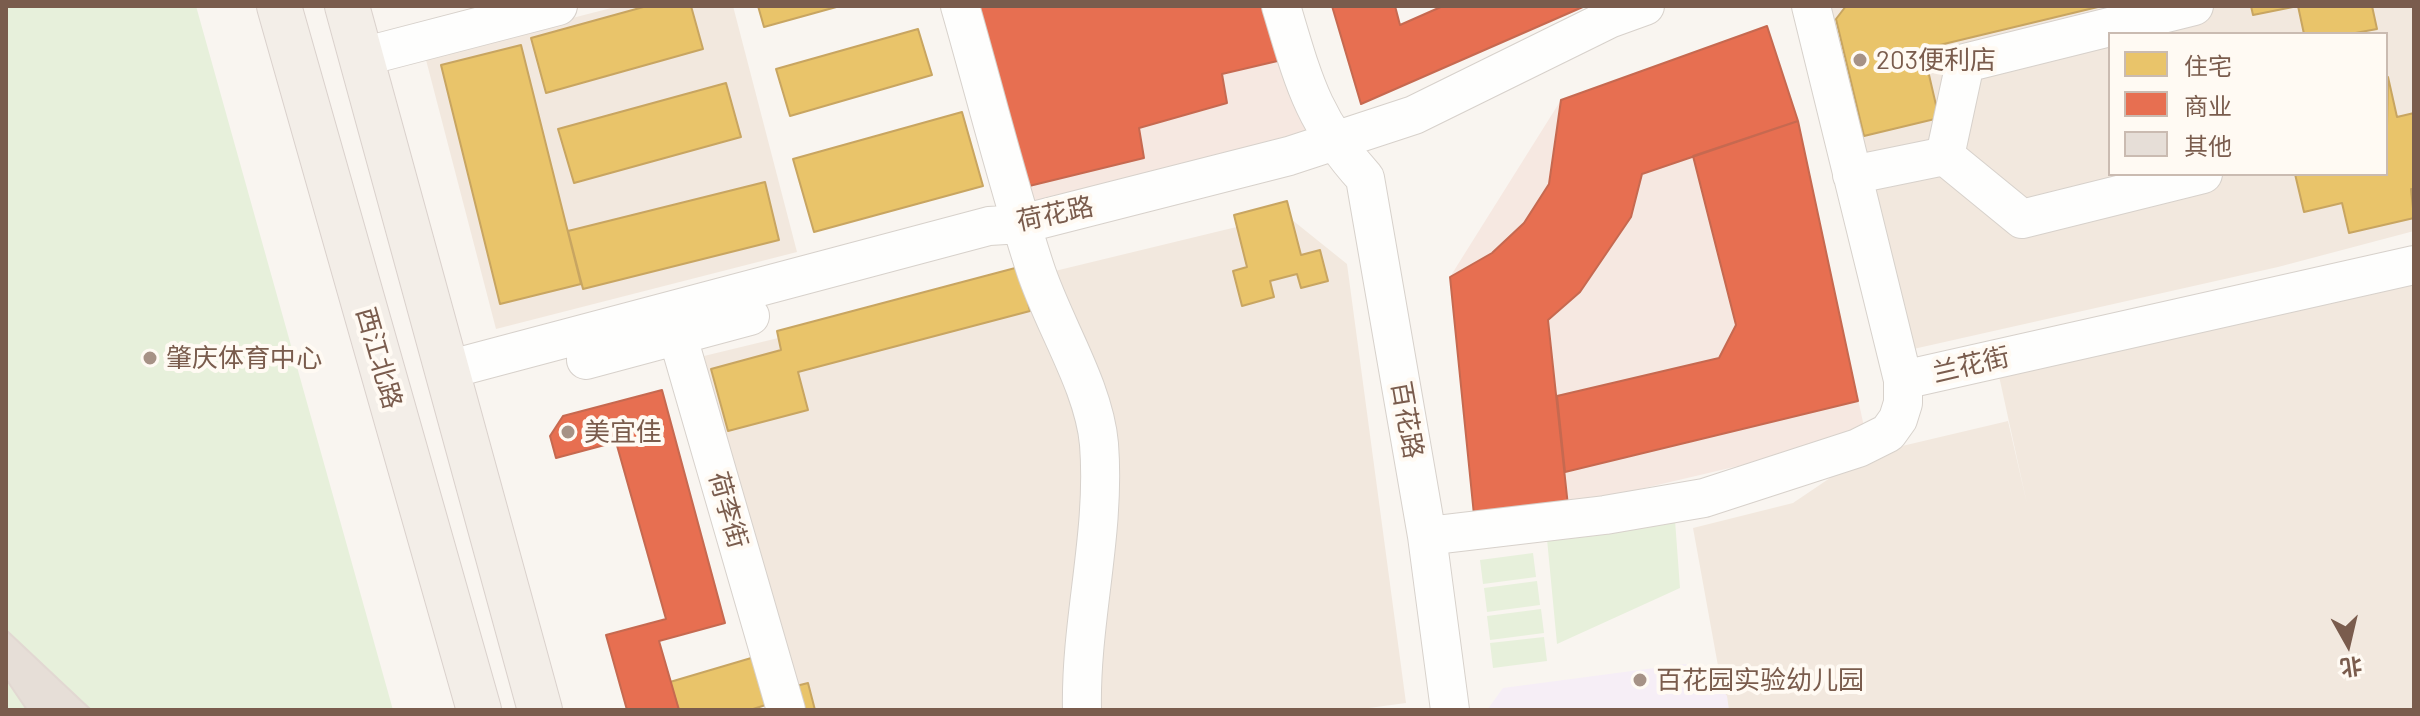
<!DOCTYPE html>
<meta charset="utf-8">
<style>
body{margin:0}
#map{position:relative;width:2420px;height:716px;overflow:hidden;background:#f9f5f0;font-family:Barlow,"Noto Sans SC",sans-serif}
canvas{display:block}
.frame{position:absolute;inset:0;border:8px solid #7a5c4d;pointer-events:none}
.legend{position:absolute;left:2108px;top:32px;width:280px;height:144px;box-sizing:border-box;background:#fffaf3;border:2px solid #cabbb1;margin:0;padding:10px 14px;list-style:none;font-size:24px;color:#7a5c4d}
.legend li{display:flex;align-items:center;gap:16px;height:40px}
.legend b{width:40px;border:2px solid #cabbb1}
.north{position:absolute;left:2308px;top:604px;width:80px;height:80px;-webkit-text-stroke:6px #fffaf3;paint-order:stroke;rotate:172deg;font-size:22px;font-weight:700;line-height:32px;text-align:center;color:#7a5c4d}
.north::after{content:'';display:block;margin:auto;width:28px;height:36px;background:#7a5c4d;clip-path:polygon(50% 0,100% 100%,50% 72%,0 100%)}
</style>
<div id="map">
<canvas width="2420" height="716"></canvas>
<div class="frame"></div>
<ul class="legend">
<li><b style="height:22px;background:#e9c46a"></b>住宅</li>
<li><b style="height:22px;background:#e76f51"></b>商业</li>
<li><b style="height:22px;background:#e6ded7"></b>其他</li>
</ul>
<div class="north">北</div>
</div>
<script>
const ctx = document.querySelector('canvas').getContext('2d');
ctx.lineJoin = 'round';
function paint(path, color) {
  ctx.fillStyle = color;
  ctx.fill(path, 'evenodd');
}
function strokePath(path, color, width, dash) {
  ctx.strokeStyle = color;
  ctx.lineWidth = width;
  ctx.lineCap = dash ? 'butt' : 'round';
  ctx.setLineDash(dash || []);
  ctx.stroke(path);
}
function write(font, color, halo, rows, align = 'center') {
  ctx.font = font + ' Barlow,"Noto Sans SC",sans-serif';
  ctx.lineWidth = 8;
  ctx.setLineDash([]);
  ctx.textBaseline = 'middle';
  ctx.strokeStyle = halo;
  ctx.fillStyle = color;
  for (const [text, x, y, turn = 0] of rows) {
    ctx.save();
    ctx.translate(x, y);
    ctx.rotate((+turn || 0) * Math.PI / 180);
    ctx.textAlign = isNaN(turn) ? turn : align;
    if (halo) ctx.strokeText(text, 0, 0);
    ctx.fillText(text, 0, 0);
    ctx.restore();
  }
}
const residential = new Path2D(`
 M 619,6 L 733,6 L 797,252 L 496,329 L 425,56 Z
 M 1823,6 L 2414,6 L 2414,231 L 2278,267 L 1909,350 ZM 2110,34 L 2386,34 L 2386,174 L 2110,174 Z
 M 1286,215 L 1347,264 L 1406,703 L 1354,710 L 798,710 L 704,356 Z
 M 2414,283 L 2414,710 L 1726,710 L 1693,528 L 1793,503 L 1864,455 L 2008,421 L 2027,504 L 1999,376 Z`);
const commercial = new Path2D(`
 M 968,6 L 1271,6 L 1309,134 L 1025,206 Z
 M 1767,26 L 1798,121 L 1866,436 L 1568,506 L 1474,515 L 1450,277 L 1561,100 Z`);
const education = new Path2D(`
 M 1685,664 L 1710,672 L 1727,696 L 1729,710 L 1487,710 L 1503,688 Z`);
const green = new Path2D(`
 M 6,6 L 196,6 L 393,710 L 6,710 Z
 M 1675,520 L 1680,588 L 1557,644 L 1547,539 Z
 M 1533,553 L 1536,577 L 1483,584 L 1480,560 Z
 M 1537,581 L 1540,605 L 1487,612 L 1484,588 Z
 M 1541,609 L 1544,633 L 1490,640 L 1487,616 Z
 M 1544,637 L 1547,661 L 1493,668 L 1490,643 Z`);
const homes = new Path2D(`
 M 647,6 L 691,6 L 703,49 L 546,93 L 531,38 Z
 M 758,6 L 840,6 L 764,27 Z
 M 1846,6 L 2102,6 L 1923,49 L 1939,118 L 1864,136 L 1836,19 Z
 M 2251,6 L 2372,6 L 2377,29 L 2350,34 L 2304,34 L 2298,6 L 2253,15 Z
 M 918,29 L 932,75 L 790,116 L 776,69 Z
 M 521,45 L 581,284 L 500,304 L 441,65 Z
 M 2388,77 L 2397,117 L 2414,113 L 2414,189 L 2411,189 L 2414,218 L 2349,233 L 2342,203 L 2304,212 L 2295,174 L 2386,174 Z
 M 726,83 L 741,137 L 574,183 L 558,129 Z
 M 962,112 L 983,186 L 814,232 L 793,159 Z
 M 765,182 L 779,240 L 583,289 L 568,231 Z
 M 1287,201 L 1301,255 L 1320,250 L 1328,281 L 1301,288 L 1297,274 L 1270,281 L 1274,297 L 1242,306 L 1233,271 L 1247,267 L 1234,215 Z
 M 1019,267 L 1030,311 L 798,372 L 808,410 L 728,431 L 711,369 L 781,350 L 777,331 Z
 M 758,656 L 772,703 L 750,710 L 679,710 L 670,682 Z
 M 808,683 L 815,710 L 798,710 L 792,687 Z`);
const shops = new Path2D(`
 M 969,6 L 1270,6 L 1286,59 L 1222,74 L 1227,103 L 1139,128 L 1144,158 L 1021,188 Z
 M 1332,6 L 1395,6 L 1400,25 L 1443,6 L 1585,6 L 1361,104 Z
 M 1767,26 L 1798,121 L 1642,174 L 1631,217 L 1580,292 L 1548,320 L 1568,506 L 1474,515 L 1450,277 L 1492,253 L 1524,223 L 1549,184 L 1561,100 Z
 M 1798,121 L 1858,401 L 1565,472 L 1557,396 L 1719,358 L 1736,325 L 1693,156 Z
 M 662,390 L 725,623 L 659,641 L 679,710 L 627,710 L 606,635 L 666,619 L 616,442 L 556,458 L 550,436 L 563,416 Z`);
const building = new Path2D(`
 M 6,630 L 91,710 L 27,710 L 6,679 Z`);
const minor = new Path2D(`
 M 960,6 C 985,93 1007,182 1035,268 C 1053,324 1094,386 1099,444 C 1106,534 1080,621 1082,710
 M 1281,6 C 1303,79 1312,120 1365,178 L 1427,536 L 1450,710
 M 362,57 L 558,6
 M 1945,156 L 1965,63 L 2194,6
 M 1945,156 L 2022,219 L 2203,174
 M 1852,175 L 1945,156
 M 671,313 L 786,710
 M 586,360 L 750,316
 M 447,370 L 989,226 L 1022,224 L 1289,156 L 1414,115 L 1609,19 L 1645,6
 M 1903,380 L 2414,265
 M 1427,536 L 1605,515 L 1704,498 L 1858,448 L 1888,433 L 1898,419 L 1903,403 L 1903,380 L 1811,6`);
const major = new Path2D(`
 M 279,6 L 479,710
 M 347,6 L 540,710`);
const markers = [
 [1860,60,8,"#a69286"],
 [150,358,8,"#a69286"],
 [568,432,8,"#a69286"],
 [1640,680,8,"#a69286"]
];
const poiNames = [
 ["203便利店",1876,60],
 ["肇庆体育中心",166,358],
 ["美宜佳",584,432],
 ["百花园实验幼儿园",1656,680]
];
const streetNames = [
 ["荷花路",1055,214,-12],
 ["西江北路",379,358,74],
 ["兰花街",1971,365,-13],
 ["百花路",1407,420,80],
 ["荷李街",728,510,74]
];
paint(residential, '#f2e8de');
paint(commercial, '#f6e8e1');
paint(education, '#f6eef6');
paint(green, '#e7f0db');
paint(homes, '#e9c46a');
strokePath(homes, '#c8a561', 2);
paint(shops, '#e76f51');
strokePath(shops, '#c66950', 2);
paint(building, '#e6ded7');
strokePath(building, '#e2d8d2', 2);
strokePath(minor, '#d7d1cb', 40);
strokePath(major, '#dad1cc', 46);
strokePath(minor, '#fefefd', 38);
strokePath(major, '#f3eee8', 44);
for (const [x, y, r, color] of markers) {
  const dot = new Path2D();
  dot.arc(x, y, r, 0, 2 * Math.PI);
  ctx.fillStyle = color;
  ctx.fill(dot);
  strokePath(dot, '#fffaf3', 3);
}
write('26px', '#7a5c4d', '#fffaf3', poiNames, 'left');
write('26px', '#7a5c4d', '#fffaf3', streetNames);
</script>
